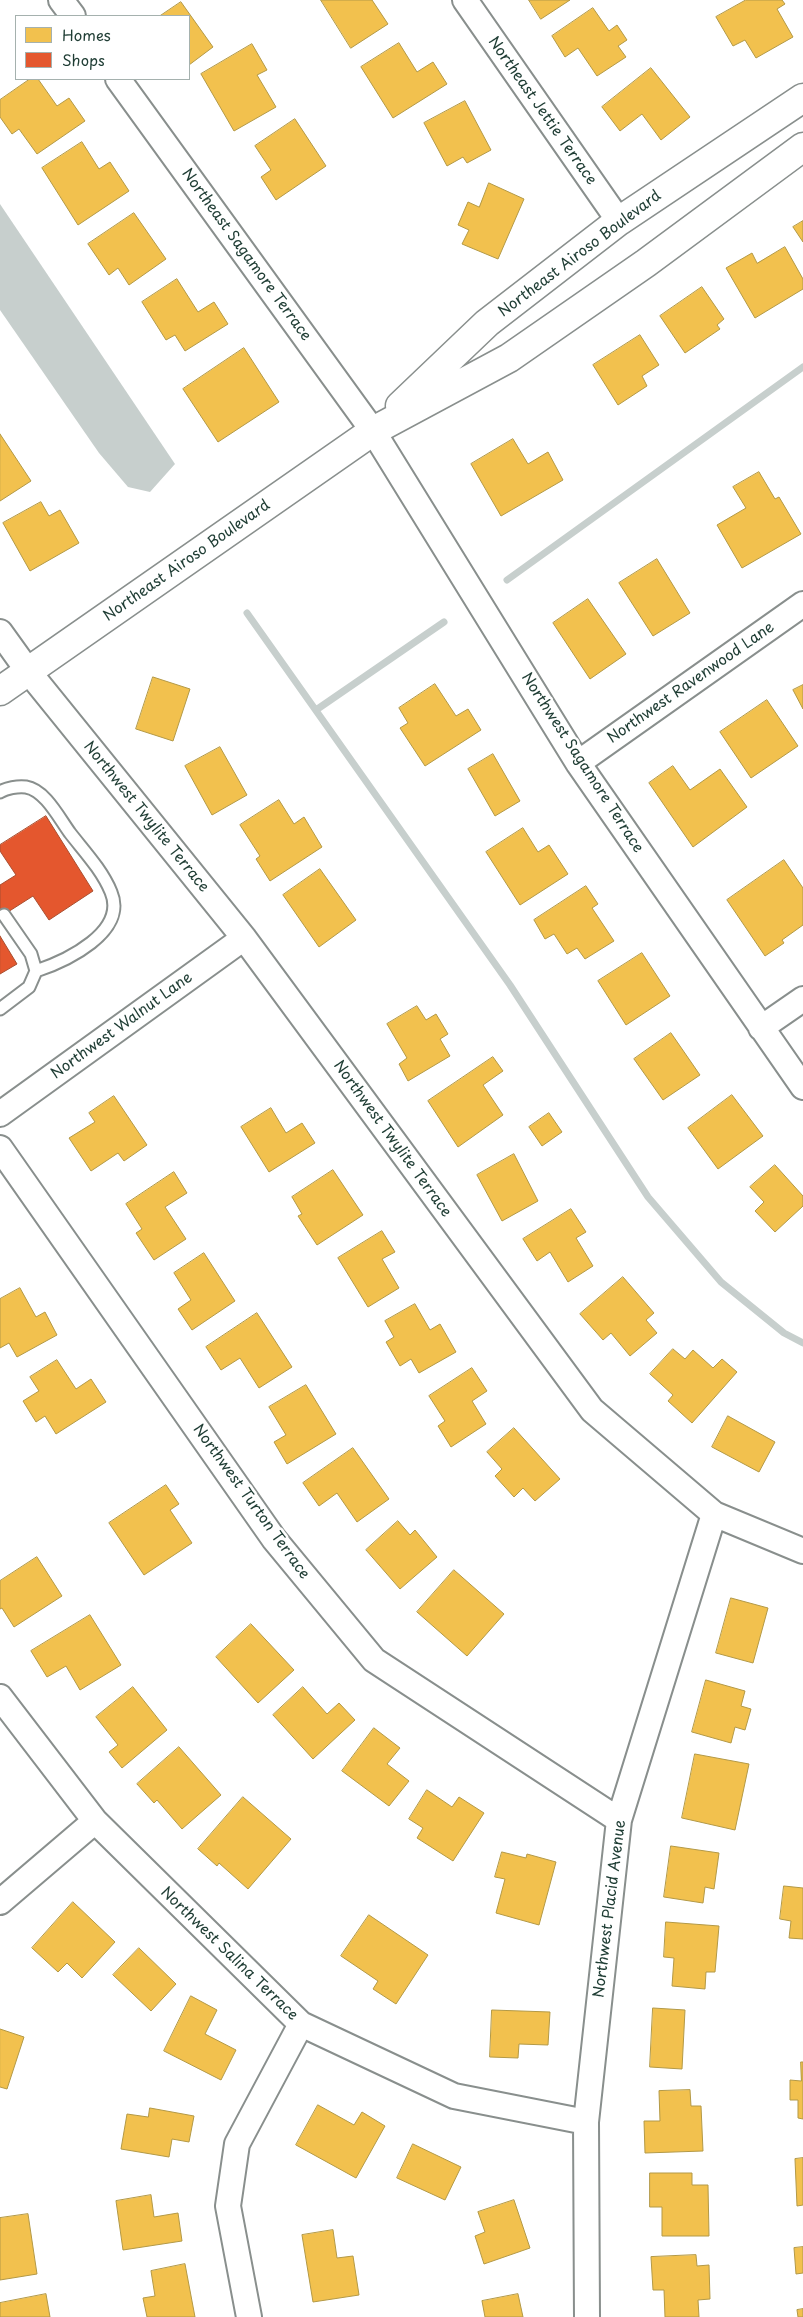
<!DOCTYPE html>
<style>
body{margin:0}
#map{position:relative;width:803px;height:2317px;overflow:hidden;background:#fff;font-family:"Playpen Sans",sans-serif}
canvas{display:block}
.legend{position:absolute;left:15px;top:15px;width:175px;height:65px;box-sizing:border-box;background:#fff;border:1px solid #a5b1ae;margin:0;padding:6px 9px;list-style:none;font-size:15px;color:#1f3d34}
.legend li{display:flex;align-items:center;gap:10px;height:25px}
.legend b{width:25px;border:1px solid #a5b1ae}
</style>
<div id="map">
<canvas width="803" height="2317"></canvas>
<ul class="legend">
<li><b style="height:14px;background:#f2c14e"></b>Homes</li>
<li><b style="height:14px;background:#e4572e"></b>Shops</li>
</ul>
</div>
<script>
const ctx = document.querySelector('canvas').getContext('2d');
ctx.lineJoin = 'round';
function paint(path, color) {
  ctx.fillStyle = color;
  ctx.fill(path, 'evenodd');
}
function strokePath(path, color, width, dash) {
  ctx.strokeStyle = color;
  ctx.lineWidth = width;
  ctx.lineCap = dash ? 'butt' : 'round';
  ctx.setLineDash(dash || []);
  ctx.stroke(path);
}
function write(font, color, halo, rows, align = 'center') {
  ctx.font = font + ' "Playpen Sans",sans-serif';
  ctx.lineWidth = 5;
  ctx.setLineDash([]);
  ctx.textBaseline = 'middle';
  ctx.strokeStyle = halo;
  ctx.fillStyle = color;
  for (const [text, x, y, turn = 0] of rows) {
    ctx.save();
    ctx.translate(x, y);
    ctx.rotate((+turn || 0) * Math.PI / 180);
    ctx.textAlign = isNaN(turn) ? turn : align;
    if (halo) ctx.strokeText(text, 0, 0);
    ctx.fillText(text, 0, 0);
    ctx.restore();
  }
}
const water = new Path2D(`
 M 0,204 L 175,464 L 150,492 L 128,487 L 99,453 L 0,310 Z`);
const homes = new Path2D(`
 M 321,0 L 372,0 L 388,24 L 351,48 Z
 M 529,0 L 570,0 L 541,19 Z
 M 746,0 L 782,0 L 785,4 L 777,9 L 793,37 L 756,58 L 745,40 L 733,46 L 716,17 Z
 M 181,2 L 213,47 L 189,65 L 189,16 L 160,16 Z
 M 593,8 L 609,31 L 617,25 L 627,40 L 618,46 L 626,57 L 597,76 L 578,48 L 565,57 L 552,36 Z
 M 399,43 L 417,72 L 433,62 L 447,84 L 393,118 L 361,67 Z
 M 252,44 L 267,70 L 257,75 L 276,107 L 234,131 L 201,74 Z
 M 651,68 L 690,117 L 661,140 L 642,114 L 620,131 L 602,107 Z
 M 30,79 L 38,79 L 57,106 L 69,98 L 85,121 L 37,154 L 19,129 L 12,134 L 0,117 L 0,100 Z
 M 465,101 L 491,150 L 467,163 L 463,157 L 447,166 L 424,123 Z
 M 295,119 L 326,166 L 276,200 L 261,177 L 271,170 L 255,146 Z
 M 82,142 L 99,169 L 110,162 L 129,191 L 78,225 L 42,168 Z
 M 489,183 L 524,199 L 498,259 L 462,244 L 469,230 L 458,225 L 468,202 L 479,207 Z
 M 134,213 L 166,259 L 129,285 L 118,268 L 109,275 L 88,244 Z
 M 803,221 L 803,242 L 793,227 Z
 M 785,247 L 803,279 L 803,289 L 755,318 L 726,268 L 752,253 L 757,263 Z
 M 177,279 L 198,312 L 214,302 L 228,324 L 185,351 L 175,335 L 166,340 L 142,302 Z
 M 702,287 L 724,319 L 717,325 L 720,329 L 685,353 L 660,316 Z
 M 640,335 L 659,365 L 642,376 L 647,386 L 618,405 L 593,365 Z
 M 244,348 L 279,402 L 218,442 L 183,389 Z
 M 0,434 L 31,481 L 0,501 Z
 M 513,439 L 528,464 L 548,452 L 563,480 L 501,516 L 471,464 Z
 M 759,472 L 775,499 L 779,497 L 801,534 L 742,568 L 717,525 L 746,508 L 733,487 Z
 M 41,502 L 49,516 L 60,510 L 79,543 L 30,571 L 3,523 Z
 M 657,559 L 690,613 L 653,636 L 619,583 Z
 M 588,599 L 626,654 L 590,679 L 553,623 Z
 M 153,677 L 190,689 L 173,741 L 136,729 Z
 M 435,684 L 456,716 L 468,709 L 481,730 L 425,766 L 400,728 L 408,723 L 399,708 Z
 M 803,685 L 803,709 L 793,690 Z
 M 767,700 L 798,746 L 751,778 L 720,732 Z
 M 220,747 L 247,795 L 212,815 L 185,766 Z
 M 493,754 L 520,801 L 495,816 L 468,769 Z
 M 673,766 L 690,790 L 720,769 L 747,807 L 693,847 L 649,783 Z
 M 279,800 L 294,824 L 304,817 L 322,847 L 270,881 L 256,859 L 260,856 L 240,825 Z
 M 523,828 L 538,852 L 549,845 L 568,874 L 520,905 L 486,852 Z
 M 784,860 L 803,888 L 803,925 L 782,940 L 784,943 L 765,956 L 727,900 Z
 M 320,869 L 356,920 L 319,947 L 283,895 Z
 M 586,886 L 598,904 L 592,908 L 614,941 L 585,959 L 577,948 L 567,954 L 554,934 L 545,939 L 534,920 Z
 M 642,953 L 670,996 L 626,1025 L 598,981 Z
 M 417,1006 L 426,1020 L 436,1014 L 448,1034 L 440,1039 L 450,1056 L 408,1081 L 399,1064 L 407,1058 L 387,1024 Z
 M 671,1033 L 700,1075 L 663,1100 L 634,1059 Z
 M 493,1057 L 503,1071 L 483,1085 L 503,1115 L 458,1147 L 428,1101 Z
 M 732,1095 L 763,1136 L 718,1169 L 688,1128 Z
 M 114,1096 L 147,1145 L 124,1161 L 118,1153 L 91,1171 L 69,1138 L 95,1122 L 89,1113 Z
 M 271,1108 L 286,1133 L 302,1123 L 315,1143 L 269,1172 L 241,1127 Z
 M 549,1113 L 562,1132 L 542,1146 L 529,1127 Z
 M 514,1154 L 538,1201 L 502,1221 L 477,1175 Z
 M 775,1165 L 803,1196 L 803,1206 L 775,1232 L 755,1211 L 764,1202 L 750,1187 Z
 M 333,1170 L 363,1215 L 317,1245 L 298,1216 L 302,1214 L 292,1197 Z
 M 174,1172 L 187,1193 L 165,1207 L 186,1239 L 154,1260 L 136,1233 L 142,1229 L 126,1204 Z
 M 571,1209 L 586,1232 L 576,1238 L 593,1266 L 568,1282 L 550,1252 L 537,1261 L 523,1239 Z
 M 382,1231 L 395,1252 L 382,1259 L 399,1288 L 368,1307 L 338,1258 Z
 M 204,1253 L 235,1301 L 192,1330 L 178,1309 L 191,1300 L 174,1273 Z
 M 623,1277 L 654,1313 L 646,1320 L 657,1333 L 630,1356 L 611,1333 L 603,1340 L 580,1314 Z
 M 20,1288 L 36,1317 L 45,1312 L 57,1335 L 17,1357 L 9,1343 L 0,1348 L 0,1299 Z
 M 415,1304 L 430,1330 L 440,1324 L 456,1352 L 419,1373 L 411,1359 L 400,1366 L 386,1342 L 394,1337 L 385,1321 Z
 M 257,1313 L 292,1367 L 259,1388 L 240,1358 L 221,1370 L 206,1347 Z
 M 673,1349 L 685,1359 L 693,1350 L 713,1368 L 722,1359 L 737,1372 L 692,1423 L 668,1401 L 673,1395 L 650,1374 Z
 M 57,1360 L 76,1389 L 91,1379 L 106,1402 L 56,1434 L 45,1416 L 36,1422 L 23,1401 L 39,1391 L 30,1377 Z
 M 472,1368 L 487,1391 L 472,1401 L 486,1424 L 451,1447 L 438,1426 L 445,1421 L 429,1396 Z
 M 306,1385 L 336,1434 L 287,1464 L 274,1442 L 286,1435 L 269,1407 Z
 M 728,1416 L 775,1442 L 759,1472 L 712,1447 Z
 M 514,1428 L 560,1479 L 535,1501 L 523,1488 L 514,1497 L 495,1476 L 502,1469 L 487,1452 Z
 M 353,1448 L 389,1499 L 357,1522 L 337,1493 L 319,1506 L 303,1483 Z
 M 166,1485 L 179,1504 L 170,1510 L 192,1543 L 144,1575 L 109,1523 Z
 M 398,1521 L 410,1535 L 415,1530 L 437,1557 L 400,1589 L 366,1550 Z
 M 37,1557 L 62,1596 L 14,1627 L 2,1608 L 0,1609 L 0,1581 Z
 M 454,1570 L 504,1614 L 467,1656 L 417,1612 Z
 M 731,1598 L 768,1608 L 753,1663 L 716,1653 Z
 M 90,1615 L 121,1665 L 80,1690 L 66,1666 L 47,1677 L 31,1651 Z
 M 251,1624 L 294,1670 L 258,1703 L 216,1657 Z
 M 706,1680 L 745,1691 L 741,1706 L 751,1709 L 745,1730 L 735,1727 L 731,1743 L 692,1732 Z
 M 133,1687 L 167,1730 L 122,1768 L 109,1752 L 118,1745 L 96,1717 Z
 M 303,1687 L 327,1714 L 339,1703 L 355,1720 L 313,1759 L 273,1715 Z
 M 374,1728 L 400,1748 L 387,1764 L 409,1781 L 389,1806 L 342,1771 Z
 M 179,1747 L 221,1795 L 182,1829 L 157,1800 L 154,1803 L 137,1784 Z
 M 695,1754 L 749,1764 L 735,1830 L 682,1818 Z
 M 427,1790 L 452,1807 L 459,1797 L 484,1813 L 453,1861 L 417,1838 L 423,1828 L 409,1819 Z
 M 243,1797 L 291,1839 L 248,1889 L 219,1863 L 217,1866 L 198,1849 Z
 M 671,1846 L 719,1853 L 714,1889 L 705,1887 L 703,1903 L 664,1897 Z
 M 502,1852 L 526,1858 L 527,1854 L 556,1862 L 539,1925 L 496,1913 L 505,1879 L 495,1877 Z
 M 784,1886 L 803,1888 L 803,1939 L 789,1938 L 791,1921 L 780,1919 Z
 M 73,1902 L 115,1942 L 82,1978 L 67,1963 L 58,1972 L 32,1948 Z
 M 369,1915 L 428,1955 L 396,2004 L 373,1989 L 378,1981 L 341,1956 Z
 M 666,1922 L 719,1926 L 715,1972 L 706,1972 L 705,1989 L 672,1986 L 674,1958 L 664,1957 Z
 M 139,1948 L 176,1984 L 151,2011 L 113,1975 Z
 M 191,1996 L 217,2010 L 205,2034 L 236,2050 L 221,2080 L 164,2051 Z
 M 653,2008 L 685,2010 L 682,2069 L 650,2067 Z
 M 492,2010 L 550,2012 L 548,2045 L 519,2044 L 518,2058 L 490,2057 Z
 M 0,2029 L 24,2037 L 7,2089 L 0,2087 Z
 M 801,2062 L 803,2062 L 803,2119 L 798,2118 L 798,2100 L 790,2100 L 790,2080 L 801,2081 Z
 M 690,2090 L 691,2106 L 701,2106 L 703,2151 L 645,2153 L 644,2121 L 660,2121 L 659,2091 Z
 M 318,2105 L 354,2125 L 362,2112 L 385,2126 L 356,2178 L 296,2145 Z
 M 150,2108 L 194,2116 L 189,2142 L 172,2139 L 169,2157 L 121,2149 L 127,2114 L 148,2117 Z
 M 413,2144 L 461,2167 L 445,2200 L 397,2178 Z
 M 803,2158 L 803,2205 L 797,2206 L 795,2159 Z
 M 650,2173 L 692,2173 L 692,2185 L 708,2185 L 709,2236 L 662,2236 L 662,2207 L 650,2207 Z
 M 151,2195 L 154,2217 L 178,2213 L 182,2241 L 123,2250 L 116,2201 Z
 M 514,2200 L 530,2248 L 484,2264 L 475,2236 L 485,2232 L 478,2212 Z
 M 28,2214 L 37,2274 L 0,2280 L 0,2218 Z
 M 333,2230 L 337,2258 L 353,2256 L 359,2295 L 313,2302 L 302,2235 Z
 M 803,2247 L 803,2273 L 796,2274 L 794,2248 Z
 M 696,2255 L 697,2266 L 709,2265 L 710,2299 L 698,2300 L 699,2317 L 665,2317 L 664,2290 L 653,2290 L 651,2257 Z
 M 185,2264 L 195,2317 L 147,2317 L 143,2298 L 155,2296 L 151,2271 Z
 M 46,2294 L 50,2317 L 0,2317 L 0,2303 Z
 M 518,2294 L 523,2317 L 485,2317 L 482,2301 Z
 M 803,2309 L 803,2317 L 798,2317 L 797,2310 Z`);
const shops = new Path2D(`
 M 46,816 L 93,891 L 49,920 L 33,896 L 0,917 L 0,885 L 16,875 L 0,851 L 0,845 Z
 M 0,936 L 17,964 L 0,974 Z`);
const stream = new Path2D(`
 M 507,580 L 803,367
 M 247,613 L 510,985 L 648,1197 L 721,1282 L 784,1333 L 803,1343
 M 316,710 L 444,622`);
const lane = new Path2D(`
 M 0,792 C 6,788 18,786 26,787 C 45,790 59,818 70,833 C 84,851 102,870 111,892 C 128,932 66,961 36,971
 M 0,1009 L 29,987 L 36,971 L 31,954 L 4,915`);
const street = new Path2D(`
 M 61,0 L 73,16
 M 465,0 L 619,221
 M 118,79 L 373,431 L 578,763 L 803,1087
 M 0,632 L 28,671 L 244,938 L 592,1410 L 714,1514 L 803,1551
 M 578,763 L 803,604
 M 761,1028 L 803,999
 M 0,1114 L 244,938
 M 0,1148 L 274,1539 L 374,1660 L 619,1820
 M 0,1697 L 95,1821 L 301,2024 L 454,2096 L 586,2122
 M 0,1902 L 95,1821
 M 249,2317 L 228,2206 L 237,2144 L 301,2024
 M 587,2317 L 586,2122 L 619,1820 L 714,1514`);
const secondary = new Path2D(`
 M 400,406 L 487,323 L 619,221 L 803,98
 M 0,691 L 373,431 L 509,358 L 646,263 L 803,147`);
const streetNames = [
 ["Northeast Jettie Terrace",542,111,55],
 ["Northeast Airoso Boulevard",580,254,-37],
 ["Northeast Sagamore Terrace",246,255,54],
 ["Northeast Airoso Boulevard",187,561,-35],
 ["Northwest Ravenwood Lane",691,683,-35],
 ["Northwest Sagamore Terrace",582,763,57],
 ["Northwest Twylite Terrace",146,817,51],
 ["Northwest Walnut Lane",122,1026,-36],
 ["Northwest Twylite Terrace",392,1139,54],
 ["Northwest Turton Terrace",251,1502,54],
 ["Northwest Placid Avenue",610,1909,-83],
 ["Northwest Salina Terrace",229,1954,44]
];
paint(water, '#c7cfcd');
paint(homes, '#f2c14e');
strokePath(homes, '#b39946', 1);
paint(shops, '#e4572e');
strokePath(shops, '#a94f30', 1);
strokePath(stream, '#c7cfcd', 7);
strokePath(lane, '#898f8d', 15);
strokePath(street, '#898f8d', 28);
strokePath(secondary, '#898f8d', 31);
strokePath(lane, '#fff', 11);
strokePath(street, '#fff', 24);
strokePath(secondary, '#fff', 28);
write('15px', '#1f3d34', '#fff', streetNames);
</script>
